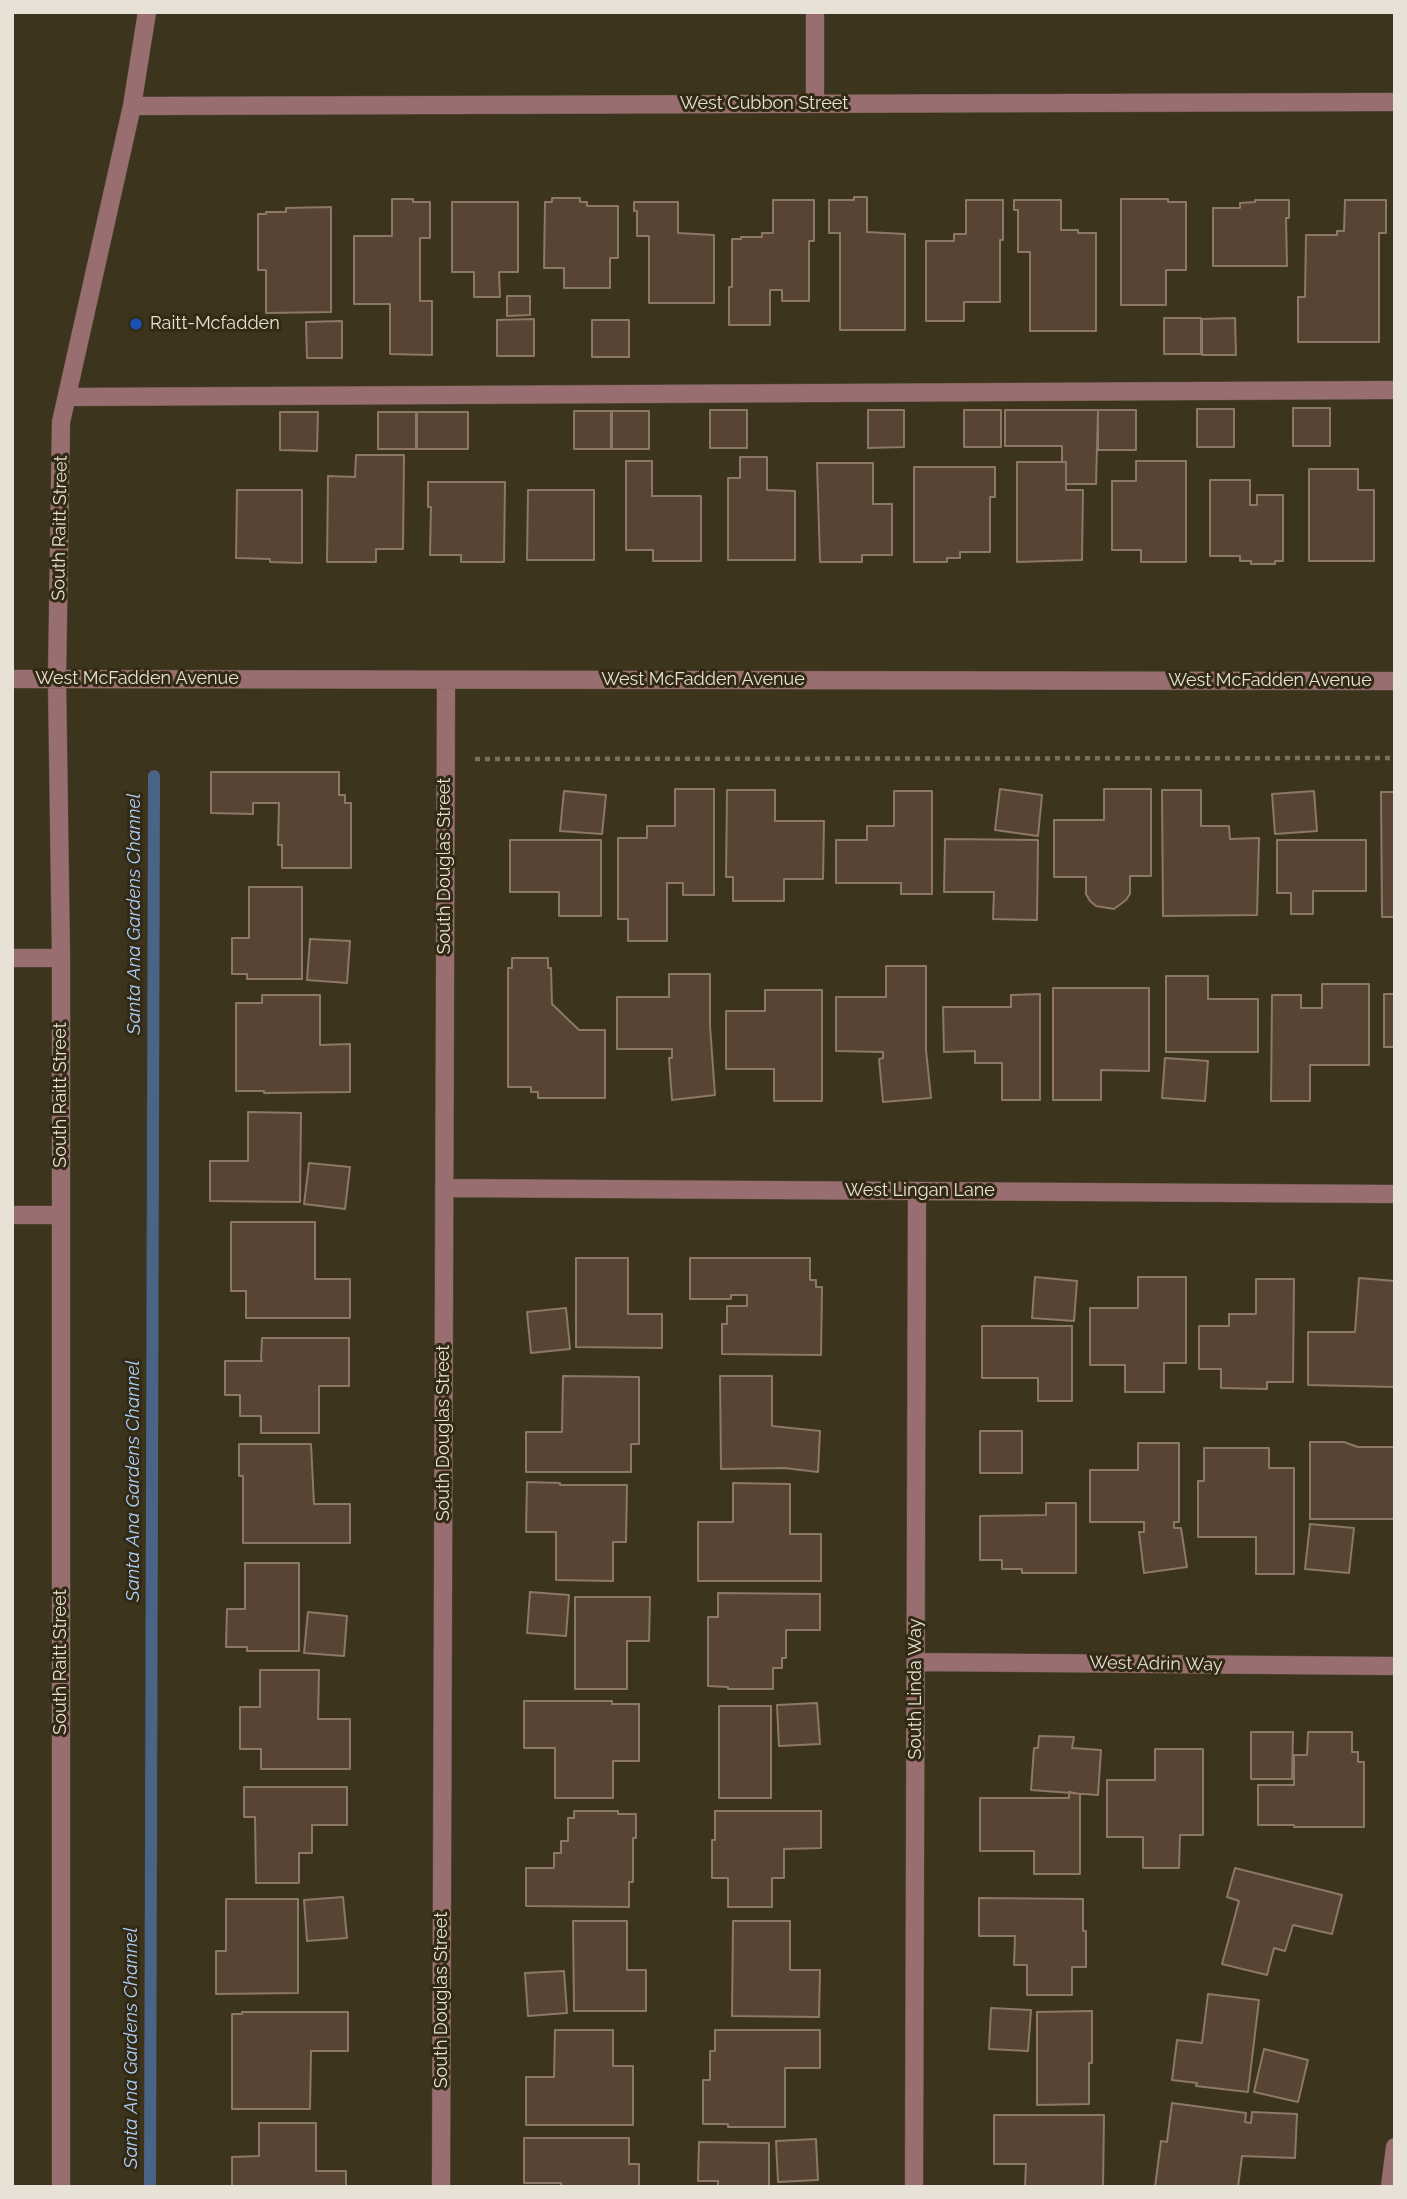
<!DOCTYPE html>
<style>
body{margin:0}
#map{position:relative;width:1407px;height:2199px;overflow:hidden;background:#3d341e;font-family:Raleway,sans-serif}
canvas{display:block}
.frame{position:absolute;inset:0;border:14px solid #e7e2d5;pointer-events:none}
</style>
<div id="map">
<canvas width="1407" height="2199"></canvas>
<div class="frame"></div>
</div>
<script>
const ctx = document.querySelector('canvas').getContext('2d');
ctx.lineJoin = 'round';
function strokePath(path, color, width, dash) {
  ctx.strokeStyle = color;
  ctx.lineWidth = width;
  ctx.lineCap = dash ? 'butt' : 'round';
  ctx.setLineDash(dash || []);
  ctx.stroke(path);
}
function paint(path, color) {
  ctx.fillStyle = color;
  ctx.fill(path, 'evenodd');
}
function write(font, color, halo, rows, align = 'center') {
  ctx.font = font + ' Raleway,sans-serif';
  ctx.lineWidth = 6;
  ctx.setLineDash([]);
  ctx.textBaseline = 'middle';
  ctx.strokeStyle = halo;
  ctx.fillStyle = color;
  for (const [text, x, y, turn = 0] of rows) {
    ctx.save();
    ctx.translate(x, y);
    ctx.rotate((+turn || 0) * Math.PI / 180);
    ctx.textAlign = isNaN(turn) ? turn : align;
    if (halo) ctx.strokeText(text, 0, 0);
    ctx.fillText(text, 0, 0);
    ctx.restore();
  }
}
const stream = new Path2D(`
 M 150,2187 L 154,776`);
const building = new Path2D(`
 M 854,197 L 867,197 L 867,232 L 905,234 L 905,330 L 840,330 L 840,233 L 829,233 L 829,200 L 854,200 Z
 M 552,198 L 580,198 L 580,202 L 587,202 L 587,206 L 618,206 L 618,258 L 610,258 L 610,288 L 564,288 L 564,268 L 544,268 L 545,202 L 552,202 Z
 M 392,199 L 413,199 L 413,202 L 430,202 L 430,238 L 420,238 L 420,301 L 432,301 L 432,355 L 390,354 L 390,304 L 354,304 L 354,236 L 392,236 Z
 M 1121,199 L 1168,199 L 1168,202 L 1186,202 L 1186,270 L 1166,270 L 1166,305 L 1121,305 Z
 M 773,200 L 814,200 L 814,241 L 809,241 L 809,301 L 782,301 L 782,290 L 770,290 L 770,325 L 729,325 L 729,287 L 732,287 L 732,239 L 741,239 L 741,237 L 762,237 L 762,233 L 773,233 Z
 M 966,200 L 1003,200 L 1003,240 L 1000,240 L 1000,302 L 964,302 L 964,321 L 926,321 L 926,241 L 954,241 L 954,234 L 966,234 Z
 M 1014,200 L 1061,200 L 1061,230 L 1078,230 L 1078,233 L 1096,233 L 1096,331 L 1030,331 L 1030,252 L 1018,252 L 1018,210 L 1014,210 Z
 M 1255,200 L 1289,200 L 1289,218 L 1286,218 L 1287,266 L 1213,266 L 1213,208 L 1240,208 L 1240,203 L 1255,202 Z
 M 1345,200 L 1386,200 L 1386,233 L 1379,233 L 1379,342 L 1298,342 L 1298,297 L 1305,297 L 1306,235 L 1337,235 L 1337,231 L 1344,231 Z
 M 452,202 L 518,202 L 518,272 L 499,272 L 500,297 L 474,297 L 474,272 L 452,272 Z
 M 634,202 L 678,202 L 678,233 L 714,235 L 714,303 L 649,303 L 649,236 L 637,236 L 637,211 L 634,211 Z
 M 331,207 L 331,312 L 266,313 L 266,270 L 258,270 L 258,214 L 266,214 L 266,212 L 286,212 L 286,208 Z
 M 507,296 L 530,296 L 530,315 L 507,316 Z
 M 1164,318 L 1201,318 L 1201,354 L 1164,354 Z
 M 1235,318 L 1236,355 L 1202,355 L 1202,319 Z
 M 534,319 L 534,356 L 497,356 L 497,320 Z
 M 592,320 L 629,320 L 629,357 L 592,357 Z
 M 342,321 L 342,358 L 307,358 L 306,322 Z
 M 1293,408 L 1330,408 L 1330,446 L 1293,446 Z
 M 1197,409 L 1234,409 L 1234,447 L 1197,447 Z
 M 710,410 L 747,410 L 747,448 L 710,448 Z
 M 868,410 L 904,410 L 904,447 L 868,448 Z
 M 964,410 L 1001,410 L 1001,447 L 964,447 Z
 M 1005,410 L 1098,410 L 1096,484 L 1066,484 L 1066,462 L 1062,462 L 1062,446 L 1005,446 Z
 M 1098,410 L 1136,410 L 1136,450 L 1098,450 Z
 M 574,411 L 611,411 L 611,449 L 574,449 Z
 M 612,411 L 649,411 L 649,449 L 612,449 Z
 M 280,412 L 318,412 L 317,451 L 280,450 Z
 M 378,412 L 416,412 L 416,449 L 378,449 Z
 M 417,412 L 468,412 L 468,449 L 417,449 Z
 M 356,455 L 404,455 L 403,549 L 376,549 L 376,562 L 327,562 L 328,476 L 355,477 Z
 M 740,457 L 767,457 L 767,490 L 795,491 L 795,560 L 728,560 L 728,478 L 740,478 Z
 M 626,461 L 652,461 L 652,496 L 701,496 L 701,561 L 653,561 L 653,550 L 626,550 Z
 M 1136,461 L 1186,461 L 1186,562 L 1141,562 L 1141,550 L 1112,550 L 1112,481 L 1136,481 Z
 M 1017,462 L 1066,462 L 1066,490 L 1083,490 L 1082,560 L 1017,562 Z
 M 817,463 L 873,463 L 873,504 L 892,504 L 892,555 L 862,555 L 862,562 L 820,562 Z
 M 914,467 L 995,467 L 995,497 L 990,497 L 990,552 L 960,552 L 960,558 L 947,558 L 947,562 L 914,562 Z
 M 1309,469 L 1358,469 L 1358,490 L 1374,490 L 1374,561 L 1309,561 Z
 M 1210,480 L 1250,480 L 1250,505 L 1257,505 L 1257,495 L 1283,495 L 1283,561 L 1275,561 L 1275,564 L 1251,564 L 1251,561 L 1240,561 L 1240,556 L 1210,556 Z
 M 428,482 L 505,482 L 504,562 L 461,562 L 461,555 L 430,555 L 431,507 L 428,507 Z
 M 237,490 L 302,490 L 302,563 L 270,562 L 270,559 L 236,558 Z
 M 528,490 L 594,490 L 594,560 L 527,560 Z
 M 211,772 L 339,772 L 339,795 L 345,795 L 345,803 L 351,803 L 351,868 L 282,868 L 282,845 L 278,845 L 279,803 L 253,803 L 253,814 L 211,813 Z
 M 675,789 L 714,789 L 714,895 L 683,895 L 683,883 L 667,883 L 667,941 L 628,941 L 628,919 L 618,919 L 618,838 L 647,838 L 647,826 L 675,826 Z
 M 1000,789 L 1042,795 L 1038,836 L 995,830 Z
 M 1104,789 L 1151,789 L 1151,876 L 1130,876 L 1130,894 L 1126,900 L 1114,909 L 1096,906 L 1090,901 L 1086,894 L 1086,877 L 1054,877 L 1054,820 L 1104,820 Z
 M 727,790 L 775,790 L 775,821 L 824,821 L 823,879 L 784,879 L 784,901 L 733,901 L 733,877 L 726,877 Z
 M 1162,790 L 1201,790 L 1201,826 L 1229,826 L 1230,839 L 1259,838 L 1257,915 L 1163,916 Z
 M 564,791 L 606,795 L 602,834 L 560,831 Z
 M 894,791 L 932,791 L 932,894 L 901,894 L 901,883 L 836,883 L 836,840 L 867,840 L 867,826 L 894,826 Z
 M 1314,791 L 1317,831 L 1275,834 L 1272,794 Z
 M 1381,792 L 1395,792 L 1395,917 L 1382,917 Z
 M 945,839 L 1038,840 L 1037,920 L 993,919 L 994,892 L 944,892 Z
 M 510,840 L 601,840 L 601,916 L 559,916 L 559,892 L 510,892 Z
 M 1277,840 L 1366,840 L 1366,891 L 1313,891 L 1313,914 L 1291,914 L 1291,893 L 1277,893 Z
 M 249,887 L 302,887 L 302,979 L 247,979 L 247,974 L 232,974 L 232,938 L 249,938 Z
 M 310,939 L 350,941 L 347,983 L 307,980 Z
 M 512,958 L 548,958 L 548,968 L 551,968 L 552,1004 L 579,1030 L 605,1030 L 605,1098 L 538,1098 L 538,1092 L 531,1092 L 531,1087 L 508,1087 L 508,968 L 512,968 Z
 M 886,966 L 926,966 L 926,1050 L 931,1098 L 883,1102 L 879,1059 L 883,1058 L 883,1052 L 836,1051 L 836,997 L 886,997 Z
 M 669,974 L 710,974 L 710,1026 L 715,1095 L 672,1100 L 669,1058 L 672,1058 L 672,1049 L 617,1049 L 617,997 L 669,997 Z
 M 1166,976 L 1208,976 L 1208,999 L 1258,999 L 1258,1052 L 1166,1052 Z
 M 1322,984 L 1369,984 L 1369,1065 L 1310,1065 L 1310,1101 L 1271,1101 L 1272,995 L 1301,995 L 1301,1008 L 1322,1008 Z
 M 1053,988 L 1149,988 L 1149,1071 L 1101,1070 L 1101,1100 L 1053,1100 Z
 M 765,990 L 822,990 L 822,1101 L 774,1101 L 774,1069 L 726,1069 L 726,1011 L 765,1011 Z
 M 1040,994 L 1040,1100 L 1002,1100 L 1002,1063 L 975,1063 L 975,1051 L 944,1052 L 943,1007 L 1011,1007 L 1011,995 Z
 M 1384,994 L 1395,994 L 1395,1047 L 1384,1047 Z
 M 262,995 L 320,995 L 320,1045 L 350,1044 L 350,1092 L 264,1093 L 264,1091 L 236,1091 L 236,1003 L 262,1003 Z
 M 1165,1058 L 1208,1061 L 1205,1101 L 1162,1098 Z
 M 248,1112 L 301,1113 L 300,1202 L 210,1201 L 210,1161 L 248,1161 Z
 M 309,1163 L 350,1167 L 345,1209 L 304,1204 Z
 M 231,1222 L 315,1222 L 315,1279 L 350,1279 L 350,1318 L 246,1318 L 246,1291 L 231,1291 Z
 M 576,1258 L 628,1258 L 628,1314 L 662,1314 L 662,1348 L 576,1347 Z
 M 690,1258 L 810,1258 L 810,1280 L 816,1280 L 816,1287 L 822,1287 L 821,1355 L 722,1354 L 722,1324 L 727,1324 L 727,1306 L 747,1306 L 747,1295 L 731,1295 L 731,1299 L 690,1299 Z
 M 1035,1277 L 1077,1281 L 1074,1321 L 1032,1318 Z
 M 1138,1277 L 1186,1277 L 1186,1363 L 1164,1363 L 1164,1392 L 1125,1392 L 1125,1365 L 1090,1365 L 1090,1308 L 1138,1308 Z
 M 1359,1278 L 1395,1281 L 1395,1387 L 1308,1385 L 1308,1332 L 1355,1332 Z
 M 1256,1279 L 1294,1279 L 1293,1382 L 1267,1382 L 1267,1389 L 1221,1388 L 1221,1369 L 1199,1369 L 1199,1326 L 1229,1326 L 1229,1314 L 1256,1314 Z
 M 566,1308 L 570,1349 L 531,1353 L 527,1312 Z
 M 982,1326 L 1072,1326 L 1072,1401 L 1038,1401 L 1038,1378 L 982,1378 Z
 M 262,1338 L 349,1338 L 349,1386 L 319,1386 L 319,1433 L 261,1433 L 261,1416 L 240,1416 L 240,1395 L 225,1395 L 225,1361 L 262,1361 L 261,1358 Z
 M 563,1376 L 639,1377 L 639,1444 L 631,1444 L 631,1472 L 526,1472 L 526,1432 L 562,1432 Z
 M 720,1376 L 772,1376 L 772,1426 L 820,1431 L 818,1472 L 784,1468 L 721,1469 Z
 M 980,1431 L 1022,1431 L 1022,1473 L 980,1473 Z
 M 1310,1442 L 1344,1442 L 1358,1447 L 1395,1447 L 1395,1519 L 1310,1519 Z
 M 1138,1443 L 1179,1443 L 1179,1522 L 1174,1522 L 1174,1528 L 1181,1528 L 1187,1567 L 1144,1573 L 1139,1532 L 1144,1532 L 1144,1522 L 1090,1522 L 1090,1470 L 1138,1470 Z
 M 239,1444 L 311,1444 L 314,1504 L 350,1504 L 350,1543 L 243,1543 L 243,1476 L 239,1476 Z
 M 1204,1448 L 1269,1448 L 1269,1468 L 1294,1468 L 1294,1574 L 1256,1574 L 1256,1537 L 1198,1537 L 1198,1481 L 1204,1481 Z
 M 527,1482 L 560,1483 L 560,1485 L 627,1485 L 626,1542 L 613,1542 L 613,1581 L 556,1580 L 556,1532 L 526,1532 Z
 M 733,1483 L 790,1484 L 790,1534 L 821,1534 L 821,1581 L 698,1581 L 698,1522 L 733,1522 Z
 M 1046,1503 L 1076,1503 L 1076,1573 L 1022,1573 L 1022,1569 L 1002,1569 L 1002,1560 L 980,1560 L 980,1516 L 1046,1515 Z
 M 1310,1524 L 1354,1528 L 1349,1573 L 1305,1569 Z
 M 245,1563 L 299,1563 L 299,1651 L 247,1651 L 247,1647 L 226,1647 L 227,1609 L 245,1609 Z
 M 530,1592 L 569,1595 L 566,1636 L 527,1633 Z
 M 718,1593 L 820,1594 L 820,1630 L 786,1630 L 786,1658 L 782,1658 L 782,1668 L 773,1668 L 773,1689 L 728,1689 L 728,1687 L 708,1686 L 708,1617 L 718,1617 Z
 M 575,1597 L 650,1597 L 649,1641 L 627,1641 L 627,1689 L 575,1689 Z
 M 308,1612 L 347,1616 L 344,1656 L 304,1653 Z
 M 260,1670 L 319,1670 L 318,1719 L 350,1719 L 350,1769 L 261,1769 L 261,1749 L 240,1749 L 240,1707 L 260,1707 Z
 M 524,1701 L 612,1701 L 612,1704 L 639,1704 L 639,1761 L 613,1761 L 613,1798 L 555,1798 L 555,1748 L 524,1748 Z
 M 817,1703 L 820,1744 L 779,1746 L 777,1705 Z
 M 719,1706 L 771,1706 L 771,1798 L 719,1798 Z
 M 1251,1732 L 1293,1732 L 1292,1779 L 1251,1779 Z
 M 1308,1732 L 1352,1732 L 1352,1752 L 1358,1752 L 1358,1762 L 1364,1762 L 1364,1827 L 1294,1827 L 1294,1825 L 1258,1825 L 1258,1785 L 1294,1785 L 1294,1755 L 1307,1755 Z
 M 1039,1736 L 1074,1737 L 1072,1748 L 1101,1750 L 1098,1795 L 1031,1790 L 1034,1748 L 1038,1748 Z
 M 1155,1749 L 1203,1749 L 1203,1835 L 1180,1835 L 1179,1868 L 1143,1868 L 1143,1837 L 1107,1837 L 1107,1780 L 1155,1780 Z
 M 244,1787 L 347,1787 L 347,1825 L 312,1825 L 312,1853 L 299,1853 L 299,1883 L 256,1883 L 255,1817 L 244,1817 Z
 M 1069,1792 L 1080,1794 L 1080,1874 L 1034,1874 L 1034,1851 L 980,1851 L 980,1798 L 1069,1798 Z
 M 574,1811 L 618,1811 L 618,1814 L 636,1814 L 636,1838 L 633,1838 L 633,1882 L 629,1882 L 629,1907 L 526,1906 L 526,1868 L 554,1868 L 554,1853 L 561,1853 L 561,1841 L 568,1841 L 568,1818 L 574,1818 Z
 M 715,1811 L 821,1811 L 821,1848 L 784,1849 L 784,1878 L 772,1878 L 772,1907 L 728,1907 L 728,1878 L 712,1878 L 712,1840 L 715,1840 Z
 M 1235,1868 L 1342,1895 L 1332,1934 L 1293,1925 L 1285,1951 L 1274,1948 L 1267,1975 L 1222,1964 L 1239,1901 L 1227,1897 Z
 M 343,1897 L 347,1938 L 307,1941 L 304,1900 Z
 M 979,1898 L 1083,1899 L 1083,1931 L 1086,1931 L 1086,1967 L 1072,1967 L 1072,1995 L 1027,1995 L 1027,1965 L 1014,1965 L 1015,1936 L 979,1936 Z
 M 226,1899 L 298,1899 L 298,1993 L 216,1994 L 216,1951 L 226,1951 Z
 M 573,1921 L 627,1921 L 627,1970 L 646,1970 L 646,2011 L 574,2011 Z
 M 733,1921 L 790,1921 L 790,1970 L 820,1970 L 819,2017 L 732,2016 Z
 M 564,1971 L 567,2013 L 528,2016 L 525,1973 Z
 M 1208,1994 L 1259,2000 L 1248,2092 L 1196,2086 L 1197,2083 L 1172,2080 L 1177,2040 L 1202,2043 Z
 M 991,2008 L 1031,2010 L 1028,2051 L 989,2049 Z
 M 1092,2011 L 1092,2063 L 1089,2063 L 1089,2104 L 1037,2105 L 1037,2012 Z
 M 242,2012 L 348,2012 L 348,2051 L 311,2051 L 310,2109 L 232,2109 L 232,2014 L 242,2014 Z
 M 555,2030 L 613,2030 L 613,2066 L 633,2066 L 633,2125 L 526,2125 L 526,2077 L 554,2077 Z
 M 715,2030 L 820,2030 L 820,2068 L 785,2068 L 785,2127 L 728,2127 L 728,2124 L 703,2124 L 703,2080 L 710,2080 L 710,2051 L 715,2051 Z
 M 1264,2049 L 1308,2060 L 1298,2102 L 1254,2092 Z
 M 1172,2103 L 1246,2113 L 1245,2122 L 1251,2123 L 1252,2112 L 1297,2114 L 1295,2158 L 1242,2156 L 1238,2187 L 1155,2187 L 1161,2141 L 1167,2142 Z
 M 994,2115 L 1104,2115 L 1103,2187 L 1025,2187 L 1026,2164 L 994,2164 Z
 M 259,2123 L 316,2123 L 316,2171 L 346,2171 L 346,2187 L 232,2187 L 232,2157 L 259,2156 Z
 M 524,2138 L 629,2138 L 629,2164 L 639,2164 L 639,2187 L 561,2187 L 561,2183 L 524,2183 Z
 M 816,2139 L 818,2180 L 778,2182 L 776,2141 Z
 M 699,2142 L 769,2143 L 769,2187 L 718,2187 L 718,2181 L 698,2181 Z`);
const path = new Path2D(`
 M 475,759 L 1395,758`);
const minor = new Path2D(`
 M 815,12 L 815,104
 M 132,106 L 1395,102
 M 67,397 L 1395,390
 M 12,679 L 1395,681
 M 12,958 L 61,958
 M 445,1188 L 1395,1194
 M 12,1215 L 61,1215
 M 916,1662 L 1395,1666
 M 61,2187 L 61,958 L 57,679 L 61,422 L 132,106 L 147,12
 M 441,2187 L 446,680
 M 914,2187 L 917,1191
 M 1390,2187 L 1395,2147`);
const markers = [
 [136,324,7,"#1a4fb4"]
];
const streetNames = [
 ["West Cubbon Street",764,104],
 ["South Raitt Street",60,528,-89],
 ["West McFadden Avenue",137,679],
 ["West McFadden Avenue",703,680],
 ["West McFadden Avenue",1270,681],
 ["South Douglas Street",445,866,-90],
 ["South Raitt Street",61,1095,-90],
 ["West Lingan Lane",920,1191],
 ["South Douglas Street",444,1433,-90],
 ["South Raitt Street",61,1662,-90],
 ["West Adrin Way",1156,1664,1],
 ["South Linda Way",916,1689,-90],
 ["South Douglas Street",442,2000,-90]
];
const poiNames = [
 ["Raitt-Mcfadden",150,324]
];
const waterNames = [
 ["Santa Ana Gardens Channel",134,914,-90],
 ["Santa Ana Gardens Channel",133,1481,-90],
 ["Santa Ana Gardens Channel",131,2048,-90]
];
strokePath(stream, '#4b6485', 12);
paint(building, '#584435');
strokePath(building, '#8d7767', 2);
strokePath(minor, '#58503b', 19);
strokePath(path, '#78705d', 4.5, [5, 5]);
strokePath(minor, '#996e70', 18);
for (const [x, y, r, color] of markers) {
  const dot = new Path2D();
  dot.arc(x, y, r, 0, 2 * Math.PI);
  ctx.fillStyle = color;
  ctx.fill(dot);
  strokePath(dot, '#332a15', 2.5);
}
write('18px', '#e7e2d5', '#332a15', streetNames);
write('18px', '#e7e2d5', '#332a15', poiNames, 'left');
write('italic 19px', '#add0fc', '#332a15', waterNames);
</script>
